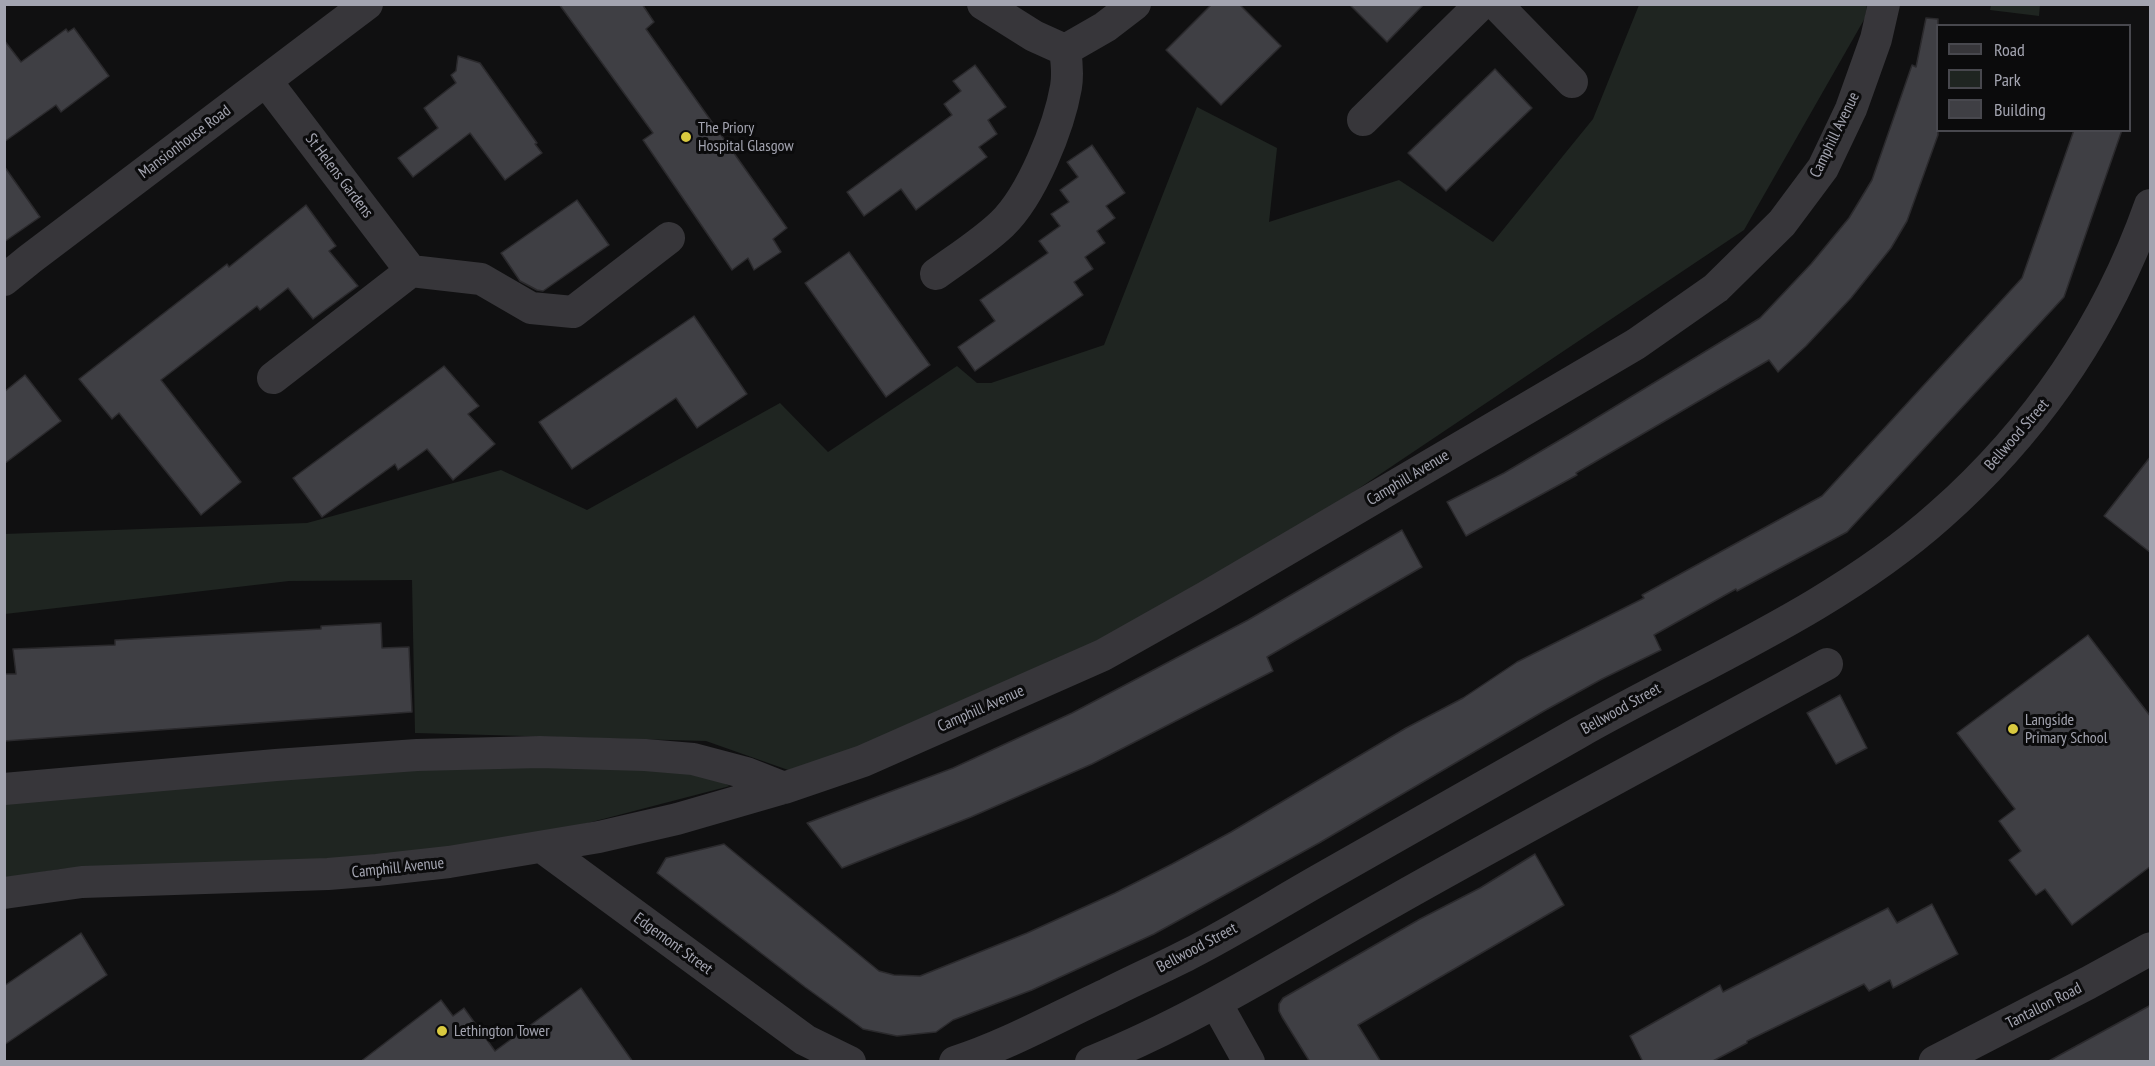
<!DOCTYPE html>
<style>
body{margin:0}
#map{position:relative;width:2155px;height:1066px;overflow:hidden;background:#101011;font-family:"PT Sans Narrow",sans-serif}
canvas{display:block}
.frame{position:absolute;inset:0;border:6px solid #a3a4b0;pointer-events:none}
.legend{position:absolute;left:1936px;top:24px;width:195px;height:108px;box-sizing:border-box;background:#0b0b0c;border:2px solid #48484e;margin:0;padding:8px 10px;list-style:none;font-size:18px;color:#a3a4b0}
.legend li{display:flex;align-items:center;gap:12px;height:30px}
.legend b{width:30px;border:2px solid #48484e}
</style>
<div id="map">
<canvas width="2155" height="1066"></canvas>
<div class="frame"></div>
<ul class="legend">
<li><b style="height:8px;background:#37363a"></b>Road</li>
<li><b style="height:16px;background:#1f2521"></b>Park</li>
<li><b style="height:16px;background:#3f3f44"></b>Building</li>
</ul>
</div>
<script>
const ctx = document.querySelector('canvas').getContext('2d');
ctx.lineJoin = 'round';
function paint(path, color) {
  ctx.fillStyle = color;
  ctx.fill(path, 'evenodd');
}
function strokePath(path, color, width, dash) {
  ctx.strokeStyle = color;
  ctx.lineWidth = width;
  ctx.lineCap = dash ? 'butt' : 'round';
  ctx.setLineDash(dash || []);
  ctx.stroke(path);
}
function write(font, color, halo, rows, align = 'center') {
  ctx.font = font + ' "PT Sans Narrow",sans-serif';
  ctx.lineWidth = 6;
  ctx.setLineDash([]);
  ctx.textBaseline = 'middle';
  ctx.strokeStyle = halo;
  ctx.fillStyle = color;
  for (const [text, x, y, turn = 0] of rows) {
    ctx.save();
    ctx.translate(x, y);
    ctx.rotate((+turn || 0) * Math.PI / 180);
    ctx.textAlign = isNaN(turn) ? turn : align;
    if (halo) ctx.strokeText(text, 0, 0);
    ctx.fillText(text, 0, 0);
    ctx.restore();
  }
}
const green = new Path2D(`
 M 1639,5 L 1867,5 L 1865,18 L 1744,230 L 1191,601 L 846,754 L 791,771 L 706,741 L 415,733 L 412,580 L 289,581 L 5,614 L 4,534 L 307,523 L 501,470 L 587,510 L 780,403 L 828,452 L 957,366 L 977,383 L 991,383 L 1104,345 L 1197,107 L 1277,148 L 1269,222 L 1399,180 L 1493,242 L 1593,119 Z
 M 1991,5 L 2040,5 L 2039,16 L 1990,10 Z
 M 429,766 L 689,767 L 730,786 L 561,830 L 386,860 L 60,869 L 5,879 L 5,799 Z`);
const building = new Path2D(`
 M 559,4 L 642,4 L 654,22 L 646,29 L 787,228 L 773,239 L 781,252 L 754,270 L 748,258 L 732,270 L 643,140 L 653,133 Z
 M 1212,4 L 1239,4 L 1281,46 L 1221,105 L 1166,50 Z
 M 1349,4 L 1424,4 L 1387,42 Z
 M 1926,18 L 1938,19 L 1938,135 L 1907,221 L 1891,248 L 1851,298 L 1806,346 L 1778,372 L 1769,360 L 1576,473 L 1577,475 L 1466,536 L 1447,502 L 1504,473 L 1575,431 L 1760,318 L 1811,264 L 1849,218 L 1872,180 L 1912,65 L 1916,67 Z
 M 74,28 L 109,76 L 61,112 L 56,105 L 4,142 L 4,40 L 21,62 L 66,29 L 68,32 Z
 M 458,56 L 480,63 L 537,143 L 535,144 L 542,153 L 505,180 L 470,133 L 413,177 L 398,158 L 438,128 L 424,108 L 456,83 L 451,75 L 456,71 Z
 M 975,65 L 1006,107 L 988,120 L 997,134 L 979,147 L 987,157 L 916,210 L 901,189 L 864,216 L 847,192 L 952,115 L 944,104 L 961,91 L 953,81 Z
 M 1495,69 L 1532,108 L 1446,191 L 1408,153 Z
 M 2074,130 L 2122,130 L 2064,297 L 1847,532 L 1737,591 L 1736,589 L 1654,635 L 1661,650 L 1602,679 L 1544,711 L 1319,843 L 1154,934 L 1032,990 L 953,1020 L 936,1032 L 897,1036 L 863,1029 L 805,987 L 657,873 L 666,858 L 724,844 L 879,971 L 894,975 L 920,976 L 1027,933 L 1115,893 L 1172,864 L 1231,832 L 1406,728 L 1463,698 L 1517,662 L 1644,598 L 1642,595 L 1822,496 L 2022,278 Z
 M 1092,145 L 1125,193 L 1106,206 L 1115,218 L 1097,231 L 1105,243 L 1085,257 L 1093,269 L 1074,282 L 1083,295 L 975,371 L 958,347 L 995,321 L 980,300 L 1048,253 L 1039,241 L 1060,226 L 1051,214 L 1069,202 L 1060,190 L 1078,177 L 1067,162 Z
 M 4,166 L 40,217 L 4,242 Z
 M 577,200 L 609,245 L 543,291 L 537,290 L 520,281 L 501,253 Z
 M 306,205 L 336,246 L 329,251 L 358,286 L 313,319 L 288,288 L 260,310 L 257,306 L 161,380 L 241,482 L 201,515 L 119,413 L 112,419 L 79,379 L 227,264 L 229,267 Z
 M 849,252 L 930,365 L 886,397 L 805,283 Z
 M 694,316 L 747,394 L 697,428 L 676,398 L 572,469 L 539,422 Z
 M 444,366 L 479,406 L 468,414 L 495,444 L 453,480 L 427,449 L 398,470 L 395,464 L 322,517 L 293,478 Z
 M 25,375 L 61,421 L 4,464 L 4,392 Z
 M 2151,456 L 2151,553 L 2104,516 Z
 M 1402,530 L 1422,567 L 1267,657 L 1273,671 L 1092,764 L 971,817 L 842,868 L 807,823 L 953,768 L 1072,713 L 1248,620 Z
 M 381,623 L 382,648 L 409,647 L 412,712 L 4,741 L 4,674 L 16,674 L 13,649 L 115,645 L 115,640 L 321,629 L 321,626 Z
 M 2088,635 L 2151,717 L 2151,866 L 2072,925 L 2045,889 L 2036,895 L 2009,860 L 2021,851 L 1999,821 L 2015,809 L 1957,733 Z
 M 1840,695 L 1867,748 L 1836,764 L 1807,713 Z
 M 1535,854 L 1564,905 L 1358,1025 L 1381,1062 L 1310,1062 L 1282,1017 L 1279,1011 L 1279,1004 L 1283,998 L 1420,919 L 1480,888 Z
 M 1932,904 L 1958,954 L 1893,988 L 1890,980 L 1869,991 L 1864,984 L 1747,1041 L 1747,1043 L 1711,1062 L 1643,1062 L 1630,1036 L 1720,985 L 1723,992 L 1888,908 L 1897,923 Z
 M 81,933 L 107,975 L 4,1045 L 4,986 Z
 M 581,988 L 633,1062 L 360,1062 L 441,1000 L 453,1016 L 464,1008 L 495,1051 Z
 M 2151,1005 L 2151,1062 L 2047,1062 Z`);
const minor = new Path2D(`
 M 983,4 L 1034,36 L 1065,50 L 1105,27 L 1135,4
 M 1496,4 L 1572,82
 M 266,81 L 411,271 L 481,279 L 531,308 L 573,312 L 669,238
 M 1363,120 L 1481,4
 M 936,274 C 958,258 982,243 1002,224 C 1032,195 1059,127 1066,87 C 1068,75 1067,63 1065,50
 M 4,280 L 30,259 L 367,4
 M 273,378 L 411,271
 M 4,789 L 276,765 L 417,755 L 540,752 L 645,755 L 693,759 L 746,773 L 784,788
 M 542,847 L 805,1040 L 850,1062
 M 4,893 L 82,882 L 328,874 L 377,870 L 449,862 L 599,837 L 677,819 L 784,788 L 863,761 L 1103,655 L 1206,597 L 1636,344 L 1716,288 L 1782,223 L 1823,168 L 1851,109 L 1876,39 L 1884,4
 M 1216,1003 L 1249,1062
 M 955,1062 C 1008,1045 1057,1017 1107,994 C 1134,980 1162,968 1189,954 C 1234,931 1277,904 1321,879 C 1406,831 1492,782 1578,733 C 1698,665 1836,608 1940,515 C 2036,430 2107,326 2150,205
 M 1091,1062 C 1198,1019 1294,957 1394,901 C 1537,820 1683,743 1827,664`);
const tertiary = new Path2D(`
 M 1935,1062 L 2088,983 L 2150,949`);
const markers = [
 [686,137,6,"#d9c93f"],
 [2013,729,6,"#d9c93f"],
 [442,1031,6,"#d9c93f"]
];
const poiNames = [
 ["The Priory",698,128],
 ["Hospital Glasgow",698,146],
 ["Langside",2025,720],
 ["Primary School",2025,738],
 ["Lethington Tower",454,1031]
];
const streetNames = [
 ["Camphill Avenue",1835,135,-64],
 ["Mansionhouse Road",185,142,-37],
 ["St Helens Gardens",339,176,53],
 ["Bellwood Street",2017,435,-49],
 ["Camphill Avenue",1408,478,-31],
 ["Camphill Avenue",981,709,-24],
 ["Bellwood Street",1621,709,-29],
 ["Camphill Avenue",398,868,-6],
 ["Edgemont Street",673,944,36],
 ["Bellwood Street",1197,948,-28],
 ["Tantallon Road",2044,1006,-27]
];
paint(green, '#1f2521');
paint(building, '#3f3f44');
strokePath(building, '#2b2a2d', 1.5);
strokePath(minor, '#37363a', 32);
strokePath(tertiary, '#37363a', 33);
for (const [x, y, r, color] of markers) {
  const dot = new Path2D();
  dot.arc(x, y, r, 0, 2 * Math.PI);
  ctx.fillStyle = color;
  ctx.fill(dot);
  strokePath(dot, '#0b0b0c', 2);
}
write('16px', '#a3a4b0', '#0b0b0c', poiNames, 'left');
write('16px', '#a3a4b0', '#0b0b0c', streetNames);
</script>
